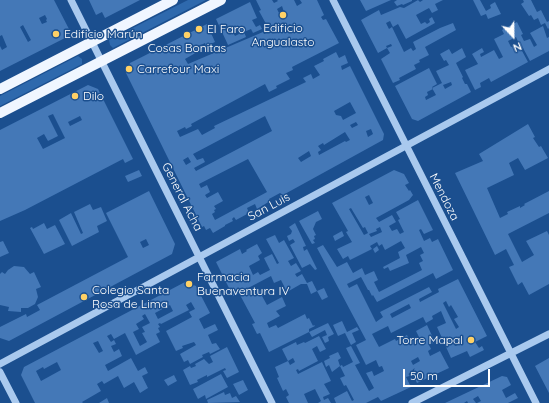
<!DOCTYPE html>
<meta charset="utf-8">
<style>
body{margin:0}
#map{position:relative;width:549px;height:403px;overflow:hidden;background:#1b4f8f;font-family:Quicksand,sans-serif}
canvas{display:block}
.north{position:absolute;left:493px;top:16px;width:40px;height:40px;-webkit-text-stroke:3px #1b4f8f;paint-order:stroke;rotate:158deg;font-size:11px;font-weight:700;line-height:16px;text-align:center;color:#fff}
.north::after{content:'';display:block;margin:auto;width:14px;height:18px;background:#fff;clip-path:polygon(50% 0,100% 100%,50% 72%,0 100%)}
.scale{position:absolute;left:403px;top:369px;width:87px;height:18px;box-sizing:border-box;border:2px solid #fff;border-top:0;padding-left:5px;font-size:12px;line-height:14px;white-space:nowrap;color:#fff;-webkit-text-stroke:3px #1b4f8f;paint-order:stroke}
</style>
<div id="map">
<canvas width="549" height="403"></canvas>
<div class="north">N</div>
<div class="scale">50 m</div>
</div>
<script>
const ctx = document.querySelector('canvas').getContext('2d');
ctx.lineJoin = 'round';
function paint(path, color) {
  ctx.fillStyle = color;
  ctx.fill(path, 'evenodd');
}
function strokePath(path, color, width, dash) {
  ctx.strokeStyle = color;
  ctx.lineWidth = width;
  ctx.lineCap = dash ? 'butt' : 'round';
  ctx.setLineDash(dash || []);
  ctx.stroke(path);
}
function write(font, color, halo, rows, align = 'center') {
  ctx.font = font + ' Quicksand,sans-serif';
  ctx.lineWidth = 3;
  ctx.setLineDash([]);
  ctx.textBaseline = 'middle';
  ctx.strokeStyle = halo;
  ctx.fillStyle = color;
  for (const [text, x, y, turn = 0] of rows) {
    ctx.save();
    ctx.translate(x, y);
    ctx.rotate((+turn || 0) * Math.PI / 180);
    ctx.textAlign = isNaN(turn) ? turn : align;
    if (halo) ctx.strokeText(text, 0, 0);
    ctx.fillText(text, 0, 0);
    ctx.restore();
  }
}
const green = new Path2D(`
 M 188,0 L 206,0 L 113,48 L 110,45 L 109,40 Z
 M 78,56 L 82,59 L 82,64 L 0,106 L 0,96 Z`);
const building = new Path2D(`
 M 0,0 L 54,0 L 70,31 L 67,37 L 0,71 L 0,46 L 2,50 L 7,47 L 2,35 L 0,36 ZM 45,15 L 47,19 L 46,20 L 47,22 L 42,24 L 39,18 ZM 23,25 L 31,40 L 28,42 L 20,27 Z
 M 89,0 L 140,0 L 105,18 L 102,12 L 96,15 Z
 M 256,0 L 272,0 L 274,3 L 278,1 L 277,0 L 294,0 L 297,6 L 302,3 L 300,0 L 317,0 L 324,15 L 321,17 L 323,20 L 326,19 L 339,43 L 292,67 L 293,70 L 286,73 L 290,79 L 276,86 L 277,88 L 269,92 L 265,84 L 191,124 L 192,126 L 186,129 L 185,127 L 177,131 L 180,137 L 198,129 L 202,135 L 215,128 L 214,126 L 306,82 L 303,78 L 311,74 L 313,79 L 320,75 L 314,66 L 324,61 L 323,59 L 336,52 L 339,58 L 345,55 L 348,63 L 341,66 L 342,70 L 350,66 L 384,134 L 383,140 L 283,195 L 280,193 L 269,199 L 270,201 L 257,209 L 255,204 L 247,208 L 249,213 L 236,220 L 234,217 L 232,219 L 233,221 L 225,225 L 225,226 L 213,233 L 210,228 L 206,230 L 204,226 L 202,227 L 126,73 L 130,63 L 207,24 L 215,42 L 206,46 L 205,43 L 197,47 L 199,51 L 185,59 L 188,64 L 263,32 L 264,34 L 270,31 L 259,11 L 261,10 ZM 282,6 L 284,12 L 280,15 L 277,9 ZM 290,24 L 292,28 L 299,25 L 300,26 L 288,31 L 286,26 ZM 350,102 L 356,113 L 343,120 L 341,116 L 336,115 L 334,111 ZM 265,116 L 272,131 L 196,171 L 194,168 L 205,162 L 203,158 L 197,160 L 193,154 ZM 356,122 L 358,125 L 352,128 L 350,125 ZM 371,129 L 373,134 L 368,137 L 366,131 ZM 345,132 L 350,140 L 346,142 L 345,141 L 319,155 L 318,152 L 321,150 L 318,146 L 323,143 L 324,145 ZM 309,151 L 311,156 L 301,162 L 298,158 ZM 188,157 L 191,162 L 186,165 L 183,160 ZM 248,159 L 267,192 L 215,220 L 212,214 L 215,212 L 214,210 L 216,209 L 214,206 L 223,201 L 218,192 L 207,198 L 205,195 L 210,192 L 207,185 L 201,188 L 199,184 Z
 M 360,0 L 391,0 L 366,11 Z
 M 397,0 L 412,0 L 412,1 L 403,5 L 402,4 L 397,6 L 394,2 Z
 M 418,0 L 420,2 L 423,0 L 443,0 L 435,4 L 438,10 L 432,13 L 429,8 L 416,15 L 421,24 L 425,22 L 427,24 L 430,22 L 429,19 L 432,17 L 435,23 L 406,39 L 398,24 L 393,27 L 390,21 L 386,23 L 389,29 L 392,27 L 404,52 L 411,48 L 413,51 L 416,49 L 413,42 L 440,28 L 453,23 L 456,30 L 425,47 L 429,55 L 419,60 L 420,62 L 414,65 L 416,69 L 399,78 L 400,80 L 393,83 L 381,59 L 390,53 L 387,48 L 392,46 L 391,44 L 386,46 L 387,48 L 378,53 L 361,20 L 379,10 L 381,15 L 400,7 L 404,8 Z
 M 473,0 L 480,0 L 486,11 L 491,8 L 490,5 L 495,2 L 501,14 L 488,19 L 486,14 L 481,16 Z
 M 523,0 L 531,0 L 537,12 L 541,10 L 547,22 L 549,21 L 549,28 L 548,29 L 545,23 L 541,25 L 538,18 L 534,20 L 531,15 L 529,16 L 521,4 L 524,2 Z
 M 250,2 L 257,18 L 252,20 L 256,27 L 260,25 L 262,29 L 253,33 L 251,29 L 244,32 L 246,37 L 228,45 L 216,19 ZM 237,28 L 239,34 L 235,36 L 232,30 Z
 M 517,22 L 523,34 L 521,35 L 524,41 L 530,39 L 534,47 L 537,45 L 530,33 L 543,26 L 547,38 L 549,37 L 549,51 L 530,61 L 523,48 L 521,49 L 528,62 L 491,82 L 489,78 L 480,83 L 481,87 L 475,90 L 465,70 L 478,64 L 472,54 L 482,48 L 484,52 L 480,54 L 481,57 L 494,50 L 499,59 L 503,57 L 494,39 L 504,34 L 502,30 ZM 516,37 L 519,44 L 511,47 L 508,41 Z
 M 462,48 L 466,57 L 456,63 L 463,77 L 462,78 L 465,84 L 467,84 L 471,92 L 418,121 L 412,119 L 395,86 L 429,68 L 437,84 L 432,87 L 433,89 L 427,92 L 428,95 L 425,97 L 426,100 L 436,95 L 432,88 L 442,83 L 436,71 L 449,65 L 446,60 L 444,61 L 440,54 L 449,49 L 452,54 ZM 451,82 L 452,85 L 445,89 L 443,85 Z
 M 88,85 L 98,89 L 133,159 L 125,163 L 123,159 L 25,210 L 0,221 L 0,130 ZM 53,114 L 65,138 L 43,149 L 37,138 L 44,134 L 48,141 L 58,136 L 48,116 ZM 80,116 L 82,120 L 70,126 L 68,122 Z
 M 528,124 L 535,137 L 533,138 L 539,147 L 541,146 L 548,158 L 525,170 L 518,158 L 509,163 L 514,175 L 487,188 L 500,218 L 508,214 L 507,212 L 520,206 L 520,208 L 525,205 L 524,204 L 549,191 L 549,213 L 508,234 L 522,262 L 534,255 L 526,241 L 547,231 L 549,235 L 549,284 L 529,295 L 522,282 L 518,285 L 509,267 L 514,265 L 506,249 L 495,255 L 455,173 L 483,161 L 479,154 Z
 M 139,170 L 142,176 L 128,182 L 125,176 Z
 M 394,170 L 404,174 L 409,183 L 405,185 L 409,191 L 410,190 L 413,195 L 409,200 L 376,218 L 379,222 L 392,215 L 396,222 L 389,226 L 392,231 L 397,229 L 400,234 L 404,232 L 398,220 L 400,219 L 396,212 L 418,200 L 433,230 L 424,234 L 421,229 L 419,230 L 424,241 L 430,238 L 432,242 L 438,239 L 453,270 L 436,279 L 433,273 L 377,302 L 373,295 L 372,296 L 369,290 L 368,290 L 361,277 L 347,284 L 349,288 L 357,284 L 376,322 L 383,317 L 380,312 L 429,287 L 432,292 L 419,299 L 420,302 L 439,292 L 438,289 L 458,279 L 487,336 L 475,342 L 479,348 L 482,346 L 484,350 L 470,357 L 467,351 L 451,358 L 437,327 L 446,323 L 441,311 L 432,316 L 433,319 L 426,323 L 423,317 L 391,333 L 388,326 L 372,334 L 379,347 L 395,339 L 396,341 L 407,335 L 410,342 L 419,337 L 416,331 L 427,325 L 435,342 L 429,345 L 431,349 L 428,351 L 430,356 L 440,351 L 449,368 L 417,383 L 413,375 L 406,377 L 411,387 L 381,401 L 378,397 L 366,403 L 336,403 L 334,398 L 347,391 L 352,401 L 354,400 L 346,385 L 344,386 L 340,378 L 345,376 L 340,366 L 332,372 L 329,365 L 326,367 L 324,361 L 330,358 L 329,356 L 338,352 L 341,358 L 338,360 L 340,366 L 342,365 L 343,367 L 353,362 L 346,348 L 351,346 L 360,363 L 355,365 L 369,391 L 374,388 L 366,373 L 372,371 L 374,376 L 384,371 L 382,366 L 379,367 L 376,360 L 366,365 L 356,345 L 366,340 L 317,248 L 323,245 L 337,267 L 347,262 L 353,273 L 362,268 L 365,275 L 374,271 L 378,280 L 374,282 L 379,292 L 422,270 L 419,263 L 423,261 L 420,255 L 424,253 L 421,247 L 406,255 L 409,263 L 390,271 L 388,267 L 384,269 L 383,267 L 400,258 L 398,252 L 405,248 L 401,241 L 385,250 L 382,244 L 379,246 L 377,242 L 370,246 L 372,249 L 350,260 L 348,256 L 343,259 L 337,249 L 352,242 L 346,232 L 348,231 L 332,203 ZM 369,195 L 373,203 L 369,205 L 365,197 ZM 351,208 L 363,228 L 365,227 L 368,233 L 364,235 L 349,209 ZM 380,227 L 382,232 L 371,237 L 369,234 L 377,231 L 376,229 ZM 446,301 L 449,307 L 451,305 L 458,317 L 454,319 L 459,327 L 456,329 L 443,303 ZM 409,304 L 411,308 L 392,318 L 390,314 ZM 460,337 L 463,343 L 455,346 L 453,341 ZM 418,357 L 420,361 L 413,365 L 411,361 Z
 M 149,191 L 175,244 L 172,254 L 9,341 L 0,338 L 0,327 L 26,314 L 27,317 L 40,310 L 37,305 L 128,257 L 106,213 ZM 146,239 L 149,245 L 143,248 L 140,242 Z
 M 90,204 L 93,210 L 101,207 L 107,221 L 97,226 L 99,232 L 72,246 L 59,220 L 71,213 L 81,234 L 83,233 L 74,212 Z
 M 318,211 L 322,219 L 316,222 L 313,229 L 316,235 L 314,236 L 315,239 L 313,240 L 315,243 L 312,244 L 299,221 Z
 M 44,223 L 47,229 L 55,225 L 65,244 L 44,254 L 30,228 L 32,227 L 33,229 Z
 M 295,223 L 306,246 L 303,247 L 304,251 L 307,249 L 317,269 L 315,270 L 310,264 L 302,268 L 290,245 L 295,242 L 293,239 L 289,241 L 287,236 L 291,234 L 292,231 L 289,227 Z
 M 342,231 L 344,236 L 335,241 L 333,236 Z
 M 275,235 L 279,243 L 284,240 L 294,258 L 288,261 L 291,266 L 296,263 L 301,271 L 295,274 L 297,277 L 302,274 L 307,283 L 312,281 L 317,291 L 311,294 L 307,284 L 301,284 L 287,292 L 281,280 L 274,283 L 271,276 L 233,296 L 216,262 L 240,249 L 242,254 L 247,251 L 246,250 L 257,244 L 262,253 L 258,256 L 260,260 L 249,266 L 253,275 L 258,272 L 260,275 L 270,270 L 264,258 L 272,254 L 277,264 L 279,263 L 266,239 Z
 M 3,241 L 9,253 L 0,257 L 0,242 Z
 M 377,246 L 379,250 L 375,253 L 373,249 Z
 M 14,266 L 24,267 L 30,274 L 34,272 L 41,287 L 36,289 L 38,297 L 35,304 L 28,308 L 21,308 L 21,312 L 8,311 L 9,307 L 0,305 L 0,274 L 2,272 L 5,274 L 8,270 Z
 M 185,282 L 196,286 L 210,313 L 199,319 L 204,329 L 215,324 L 218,330 L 208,335 L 212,344 L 216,343 L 220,349 L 210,354 L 209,352 L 202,355 L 203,357 L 190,364 L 188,360 L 184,362 L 180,354 L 196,345 L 194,342 L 182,346 L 183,348 L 176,351 L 166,331 L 192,317 L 189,312 L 195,309 L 191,302 L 186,305 L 189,310 L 161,324 L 160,323 L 158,324 L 160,327 L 158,328 L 160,332 L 156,334 L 160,342 L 136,355 L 125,333 L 114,339 L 111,334 L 107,336 L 111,342 L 114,340 L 116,344 L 111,346 L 114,352 L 119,349 L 122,356 L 105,365 L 108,371 L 131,358 L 138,371 L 145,367 L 148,373 L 142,376 L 148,388 L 140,393 L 134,382 L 124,388 L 118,376 L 104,384 L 102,381 L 97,384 L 101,391 L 82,402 L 83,403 L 35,403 L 21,375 L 24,367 ZM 170,305 L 173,311 L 158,319 L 155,313 ZM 145,314 L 150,323 L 142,327 L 145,332 L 142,333 L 147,342 L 140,346 L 133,332 L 139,329 L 136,324 L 144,319 L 142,316 ZM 98,341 L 103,351 L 99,353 L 93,343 ZM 57,362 L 61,370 L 41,381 L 36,371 L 43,367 L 44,369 Z
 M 265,288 L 267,293 L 262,296 L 267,305 L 282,297 L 286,306 L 276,311 L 280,316 L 267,323 L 269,328 L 276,325 L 278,328 L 305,314 L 307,319 L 309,318 L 313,326 L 314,325 L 315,326 L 309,329 L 309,332 L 328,323 L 334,334 L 328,337 L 329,341 L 325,343 L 322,337 L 327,335 L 325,330 L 312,337 L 309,332 L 269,352 L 260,333 L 257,334 L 252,324 L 255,323 L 240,295 L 250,290 L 252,294 Z
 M 324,288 L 328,297 L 322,300 L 317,291 Z
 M 342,321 L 347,332 L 357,327 L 359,330 L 352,333 L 356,342 L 351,345 L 345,333 L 338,336 L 333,325 Z
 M 319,336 L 326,349 L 320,352 L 317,346 L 312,349 L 318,361 L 299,371 L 298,369 L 296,370 L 298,374 L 322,362 L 331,381 L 324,384 L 330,394 L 323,397 L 324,400 L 328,398 L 331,403 L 318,403 L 321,401 L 315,389 L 304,394 L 308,403 L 289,403 L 286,397 L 289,395 L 286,389 L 283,391 L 277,378 L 279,377 L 275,367 L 288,361 L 290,365 L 295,362 L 293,358 L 288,361 L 282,349 L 296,342 L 297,345 L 304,342 L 305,343 Z
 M 227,347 L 239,372 L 227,378 L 223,371 L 226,370 L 225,368 L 207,377 L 207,375 L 197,380 L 198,382 L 190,385 L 183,370 L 190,366 L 191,368 L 196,366 L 195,364 L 204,359 L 209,364 L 213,362 L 210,356 Z
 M 549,358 L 549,393 L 535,366 Z
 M 221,374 L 228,387 L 206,399 L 205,395 L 198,399 L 193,389 Z
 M 174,375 L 177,381 L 168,386 L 164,380 Z
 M 502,376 L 507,377 L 511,385 L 502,390 L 506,398 L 515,393 L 518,398 L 508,403 L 477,403 L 481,401 L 478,396 L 473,399 L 476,403 L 468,403 L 467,401 L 464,403 L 445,403 Z
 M 243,380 L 248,390 L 239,395 L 233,384 Z
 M 224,392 L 225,395 L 230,393 L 232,398 L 236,396 L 240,402 L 208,403 L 207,400 Z
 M 107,398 L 109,403 L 99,403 Z`);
const minor = new Path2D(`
 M 71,0 L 272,403
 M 333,0 L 536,403
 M 0,364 L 549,69
 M 0,372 L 16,403
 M 412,403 L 549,334`);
const major = new Path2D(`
 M 0,89 L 173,0
 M 0,113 L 221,0`);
const markers = [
 [283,15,4,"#ffd166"],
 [199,29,4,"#ffd166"],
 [56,34,4,"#ffd166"],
 [187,35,4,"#ffd166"],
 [129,69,4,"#ffd166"],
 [75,96,4,"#ffd166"],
 [189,284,4,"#ffd166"],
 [84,297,4,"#ffd166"],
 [471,340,4,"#ffd166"]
];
const poiNames = [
 ["Edificio",283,28,"center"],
 ["Angualasto",283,42,"center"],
 ["El Faro",207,29],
 ["Edificio Marún",64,34],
 ["Cosas Bonitas",187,48,"center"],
 ["Carrefour Maxi",137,69],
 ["Dilo",83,96],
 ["Farmacia",197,277],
 ["Buenaventura IV",197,291],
 ["Colegio Santa",92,290],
 ["Rosa de Lima",92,304],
 ["Torre Mapal",463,340,"right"]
];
const streetNames = [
 ["General Acha",182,197,63],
 ["Mendoza",444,197,63],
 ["San Luis",269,207,-28]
];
paint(green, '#2e69ad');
paint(building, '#4478b7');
strokePath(minor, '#a9c9ee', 7);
strokePath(major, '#f0f6ff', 10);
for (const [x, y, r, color] of markers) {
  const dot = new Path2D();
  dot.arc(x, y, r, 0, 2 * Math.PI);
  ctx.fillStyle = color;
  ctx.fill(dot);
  strokePath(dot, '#1b4f8f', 1.5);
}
write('12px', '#fff', '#1b4f8f', poiNames, 'left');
write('12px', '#fff', '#1b4f8f', streetNames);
</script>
